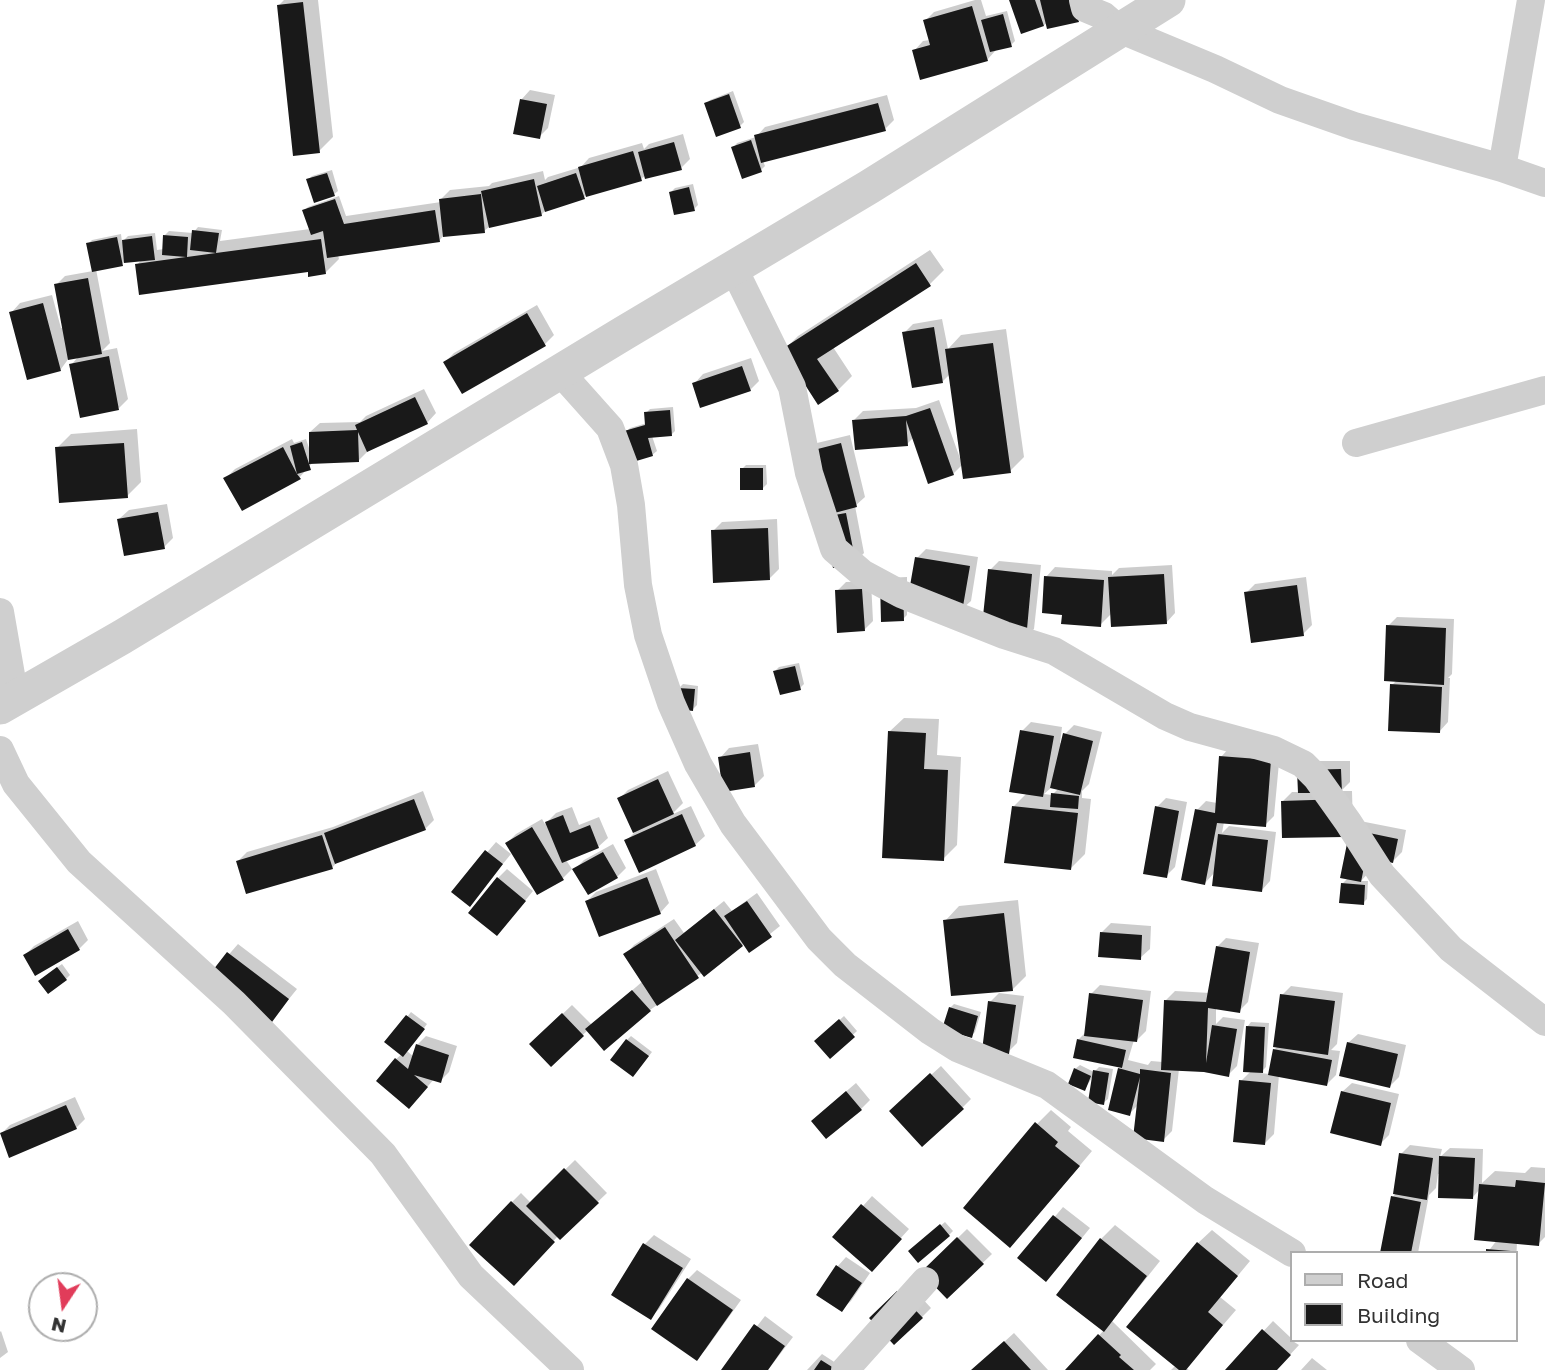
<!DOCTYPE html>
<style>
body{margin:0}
#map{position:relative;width:1545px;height:1370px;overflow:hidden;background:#fff;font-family:"Golos Text",sans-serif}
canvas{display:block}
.legend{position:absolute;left:1290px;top:1251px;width:228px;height:91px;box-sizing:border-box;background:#fff;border:2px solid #adadad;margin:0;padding:9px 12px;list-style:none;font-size:21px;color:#323232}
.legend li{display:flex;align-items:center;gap:14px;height:35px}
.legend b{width:35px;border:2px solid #adadad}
.north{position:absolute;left:28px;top:1272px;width:70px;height:70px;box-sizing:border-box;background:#fff;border:2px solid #adadad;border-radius:50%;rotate:193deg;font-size:19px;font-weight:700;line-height:28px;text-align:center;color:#323232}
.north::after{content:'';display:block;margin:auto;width:24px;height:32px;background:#e13c5a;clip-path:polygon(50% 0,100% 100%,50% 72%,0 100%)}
</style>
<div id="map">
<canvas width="1545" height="1370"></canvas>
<ul class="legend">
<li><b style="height:9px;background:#cfcfcf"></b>Road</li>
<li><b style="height:19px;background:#191919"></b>Building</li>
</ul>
<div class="north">N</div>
</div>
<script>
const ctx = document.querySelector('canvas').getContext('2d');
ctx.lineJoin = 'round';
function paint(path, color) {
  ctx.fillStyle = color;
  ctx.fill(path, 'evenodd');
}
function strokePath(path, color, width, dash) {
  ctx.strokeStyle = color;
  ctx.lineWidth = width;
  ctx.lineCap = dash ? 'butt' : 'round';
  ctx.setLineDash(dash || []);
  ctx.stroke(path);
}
const shadow = new Path2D(`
 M 284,0 L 318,0 L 333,137 L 319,151 L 279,5 Z
 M 975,0 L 981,0 L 986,16 L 1007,11 L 1015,41 L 1011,45 L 996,50 L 987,60 L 914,51 L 923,41 L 930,40 L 925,21 L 934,12 Z
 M 1011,0 L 1084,0 L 1044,25 Z
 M 530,90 L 555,95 L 548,128 L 539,137 L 521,100 Z
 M 733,91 L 744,122 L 740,126 L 706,104 L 710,100 Z
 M 887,95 L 894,120 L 885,129 L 763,161 L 765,166 L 761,170 L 733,148 L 737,143 L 756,137 L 765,127 Z
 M 683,134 L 690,159 L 681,168 L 646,175 L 641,179 L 587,194 L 584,197 L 547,209 L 541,215 L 489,227 L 484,231 L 444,235 L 439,241 L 338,255 L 339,259 L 325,273 L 309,270 L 137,265 L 142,259 L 125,261 L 122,264 L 96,269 L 110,343 L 102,351 L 117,348 L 128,399 L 119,408 L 71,365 L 79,356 L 69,358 L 61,369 L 29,378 L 11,313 L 20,303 L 52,295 L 61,328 L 64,327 L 56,285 L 65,276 L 93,271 L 88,244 L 92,240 L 121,234 L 122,242 L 128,236 L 155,233 L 157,250 L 164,249 L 165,235 L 169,231 L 193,233 L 198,227 L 222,230 L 220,241 L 310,229 L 304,211 L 308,207 L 339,196 L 346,216 L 441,202 L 441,199 L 450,190 L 489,186 L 492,183 L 543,171 L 545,180 L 548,177 L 581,167 L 589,158 L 642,143 L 644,149 L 649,144 Z
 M 332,170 L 338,191 L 333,195 L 308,180 L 312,176 Z
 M 693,184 L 698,205 L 694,209 L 671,192 L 675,188 Z
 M 930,250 L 944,270 L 930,284 L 833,347 L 852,376 L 838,390 L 784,350 L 798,336 Z
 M 537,305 L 554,335 L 545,344 L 462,392 L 445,362 L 454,353 Z
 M 942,319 L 948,349 L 961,335 L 1006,329 L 1024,457 L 1010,471 L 963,464 L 953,474 L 914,437 L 907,444 L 854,420 L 863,411 L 916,408 L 939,400 L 961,461 L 950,374 L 943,381 L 904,333 L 913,324 Z
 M 751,358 L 759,381 L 750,390 L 694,384 L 703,374 Z
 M 424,389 L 436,413 L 427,423 L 368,451 L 358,461 L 313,462 L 299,478 L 226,478 L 235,469 L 292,439 L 294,443 L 306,439 L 310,451 L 310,432 L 320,423 L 360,422 L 366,416 Z
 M 673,407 L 675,431 L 671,435 L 652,436 L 657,451 L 652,455 L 626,432 L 630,428 L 647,423 L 646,413 L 650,409 Z
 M 137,429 L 141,482 L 127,496 L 57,448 L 71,434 Z
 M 850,435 L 865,497 L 855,506 L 864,553 L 855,562 L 808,452 L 817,443 Z
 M 746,465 L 766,465 L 767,484 L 763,488 L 742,469 Z
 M 167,504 L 173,538 L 164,547 L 119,519 L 129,510 Z
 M 777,519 L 779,569 L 770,578 L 713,531 L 722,522 Z
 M 926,549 L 978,557 L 971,601 L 961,610 L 917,558 Z
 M 999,561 L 1041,565 L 1034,629 L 1025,638 L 990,570 Z
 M 1172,565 L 1175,613 L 1166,623 L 1112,613 L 1100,625 L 1064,614 L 1046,577 L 1055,567 L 1112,571 L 1112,575 L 1119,568 Z
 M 907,577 L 907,615 L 903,619 L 886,578 Z
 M 1306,577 L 1312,625 L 1303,634 L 1246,593 L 1255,584 Z
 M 871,581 L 873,621 L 864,630 L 837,591 L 846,582 Z
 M 1397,617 L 1454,619 L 1452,674 L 1448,678 L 1450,678 L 1448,722 L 1439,732 L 1392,685 L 1397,680 L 1388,626 Z
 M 799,663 L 804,684 L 800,688 L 775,671 L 779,667 Z
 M 683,684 L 698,686 L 697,705 L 693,709 L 679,688 Z
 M 904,718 L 939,719 L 937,755 L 961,757 L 957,845 L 943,859 L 889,732 Z
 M 1031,722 L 1062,727 L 1060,743 L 1062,744 L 1065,734 L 1074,725 L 1102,732 L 1089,784 L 1082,791 L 1082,798 L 1091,799 L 1085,854 L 1071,868 L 1014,806 L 1027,793 L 1022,731 ZM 1052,787 L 1059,788 L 1052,795 L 1044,794 Z
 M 758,744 L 764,776 L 755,785 L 720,758 L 729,748 Z
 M 1230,747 L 1280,752 L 1274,816 L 1265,825 L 1224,822 L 1222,833 L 1229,826 L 1276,832 L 1270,881 L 1261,891 L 1215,872 L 1205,883 L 1197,810 L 1206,801 L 1217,803 L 1221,757 Z
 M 1308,761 L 1350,761 L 1350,782 L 1341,791 L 1352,791 L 1353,828 L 1360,821 L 1406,830 L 1402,852 L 1393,861 L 1370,871 L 1361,881 L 1368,881 L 1367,899 L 1363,903 L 1342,884 L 1348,878 L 1352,827 L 1283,801 L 1292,792 L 1299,792 Z
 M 668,771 L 683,803 L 671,815 L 691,806 L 705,836 L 695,845 L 639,871 L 626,841 L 635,832 L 619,799 L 628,790 Z
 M 423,791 L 434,820 L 425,829 L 338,861 L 332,868 L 238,861 L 247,852 L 333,827 Z
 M 1166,798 L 1187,802 L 1175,867 L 1166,876 L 1157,807 Z
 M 572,807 L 579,825 L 599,817 L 608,838 L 598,847 L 566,860 L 572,869 L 563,878 L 507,843 L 516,834 L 542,819 L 545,824 L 556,813 Z
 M 496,842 L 511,854 L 470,904 L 454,891 Z
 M 613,844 L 626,868 L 617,877 L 575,869 L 584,860 Z
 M 507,869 L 533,891 L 506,924 L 498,878 Z
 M 656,869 L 669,903 L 660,913 L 587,901 L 596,892 Z
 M 757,893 L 780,926 L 750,950 L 745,943 L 704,974 L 703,972 L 650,1010 L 588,1030 L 551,1065 L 531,1044 L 572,1005 L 592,1025 L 643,981 L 625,955 L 634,945 L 674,919 L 684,933 L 724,901 L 732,911 Z
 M 1018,900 L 1026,976 L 1012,990 L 945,921 L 959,906 Z
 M 78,921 L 88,940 L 79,949 L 25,955 L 34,946 Z
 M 1111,923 L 1151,926 L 1150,949 L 1140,958 L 1101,933 Z
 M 1226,938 L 1259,943 L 1248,1002 L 1239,1011 L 1216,1007 L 1216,1024 L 1223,1017 L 1245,1020 L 1237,1066 L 1228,1075 L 1179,1069 L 1172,1131 L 1163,1140 L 1138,1105 L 1129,1114 L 1120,1069 L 1123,1067 L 1075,1056 L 1078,1040 L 1086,1032 L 1091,994 L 1100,985 L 1151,991 L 1146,1031 L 1137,1040 L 1134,1040 L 1128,1060 L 1148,1065 L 1151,1061 L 1163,1062 L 1166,1000 L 1175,991 L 1210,993 L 1217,947 Z
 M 238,944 L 297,989 L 272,1020 L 212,974 Z
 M 62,964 L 70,975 L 66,979 L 44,977 Z
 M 1291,986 L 1343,993 L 1337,1044 L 1331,1050 L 1340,1051 L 1336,1075 L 1327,1084 L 1279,1075 L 1274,1134 L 1265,1143 L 1241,1081 L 1251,1071 L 1247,1027 L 1251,1022 L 1269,1023 L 1266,1067 L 1260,1073 L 1270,1074 L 1274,1050 L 1278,1046 L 1282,995 Z
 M 999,993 L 1024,996 L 1017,1043 L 1008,1052 L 990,1002 Z
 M 954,1004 L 981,1012 L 975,1032 L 971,1036 L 950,1008 Z
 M 411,1012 L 427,1024 L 407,1051 L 414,1057 L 417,1045 L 426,1036 L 457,1046 L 449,1072 L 440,1081 L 434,1079 L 418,1098 L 396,1059 L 402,1054 L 387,1042 Z
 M 844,1016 L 857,1031 L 830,1056 L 817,1041 Z
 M 1358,1034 L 1406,1045 L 1399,1077 L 1390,1086 L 1348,1043 Z
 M 631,1036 L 652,1052 L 637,1071 L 627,1040 Z
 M 1080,1065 L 1094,1072 L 1099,1067 L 1113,1069 L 1108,1099 L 1103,1103 L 1093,1076 L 1085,1089 L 1075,1069 Z
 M 941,1066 L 971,1099 L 962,1108 L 901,1102 Z
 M 856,1083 L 870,1100 L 861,1109 L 822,1112 Z
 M 1352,1083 L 1399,1094 L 1389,1135 L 1380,1144 L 1342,1092 Z
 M 75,1097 L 85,1119 L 76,1128 L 1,1134 L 10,1125 Z
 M 1051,1110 L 1071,1127 L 1068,1131 L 1092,1151 L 1024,1232 L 1037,1124 Z
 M 1410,1145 L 1442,1149 L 1440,1157 L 1450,1148 L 1483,1149 L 1482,1183 L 1495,1171 L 1525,1173 L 1531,1167 L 1545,1168 L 1545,1237 L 1538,1244 L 1517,1242 L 1515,1287 L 1515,1253 L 1487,1253 L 1497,1240 L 1480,1189 L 1473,1197 L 1440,1174 L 1438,1174 L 1436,1188 L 1429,1195 L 1418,1253 L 1382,1253 L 1393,1197 L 1396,1193 L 1401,1154 Z
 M 575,1160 L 607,1193 L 560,1238 L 558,1236 L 523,1274 L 512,1202 L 521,1193 L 531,1203 Z
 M 872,1196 L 909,1229 L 881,1260 L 835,1237 Z
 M 1063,1207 L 1090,1228 L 1055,1271 L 1020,1258 Z
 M 945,1222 L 953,1231 L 949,1235 L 915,1247 Z
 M 1115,1225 L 1160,1261 L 1112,1321 L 1156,1364 L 1150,1370 L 1067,1370 L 1104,1330 L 1058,1295 L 1101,1239 Z
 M 967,1229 L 992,1254 L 947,1297 L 923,1272 Z
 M 1212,1230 L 1250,1261 L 1220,1297 L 1236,1310 L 1186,1368 L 1189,1370 L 1171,1370 L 1176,1365 L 1198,1243 Z
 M 654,1235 L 691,1259 L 659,1309 L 650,1318 L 645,1244 Z
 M 846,1257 L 870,1273 L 851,1301 L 841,1310 L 837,1267 Z
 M 697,1270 L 741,1300 L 706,1349 L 697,1358 L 688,1279 Z
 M 908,1283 L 931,1308 L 922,1317 L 871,1318 Z
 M 765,1316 L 793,1337 L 768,1370 L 723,1370 Z
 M 1273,1321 L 1291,1338 L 1291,1340 L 1299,1345 L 1276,1370 L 1227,1370 Z
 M 1,1331 L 8,1352 L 0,1358 L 0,1332 Z
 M 1014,1333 L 1048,1370 L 973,1370 Z
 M 822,1354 L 845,1369 L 845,1370 L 807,1370 Z
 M 1312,1358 L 1327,1370 L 1301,1370 Z`);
const building = new Path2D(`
 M 1009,0 L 1035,0 L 1044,26 L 1021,34 Z
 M 1040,0 L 1073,0 L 1079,22 L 1047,29 Z
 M 303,2 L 320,153 L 293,156 L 277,5 Z
 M 972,6 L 988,61 L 920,80 L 912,50 L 930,45 L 923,20 Z
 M 1003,14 L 1012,47 L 990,52 L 981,20 Z
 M 729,94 L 741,128 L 716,137 L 704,103 Z
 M 520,99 L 547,104 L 540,139 L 513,134 Z
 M 878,103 L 886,131 L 761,163 L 754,135 Z
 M 751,140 L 762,172 L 742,179 L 731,147 Z
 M 674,142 L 682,170 L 645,179 L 638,152 Z
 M 633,151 L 642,181 L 586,197 L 578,167 Z
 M 327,173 L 335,196 L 314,203 L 306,179 Z
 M 576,173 L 585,199 L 545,212 L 537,186 Z
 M 534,179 L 542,216 L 489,228 L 481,191 Z
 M 689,187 L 695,211 L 674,215 L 669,192 Z
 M 481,194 L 485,233 L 443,237 L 439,199 Z
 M 335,199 L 344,224 L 435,210 L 440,242 L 327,258 L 323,231 L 311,235 L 302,210 Z
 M 192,230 L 219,233 L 216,253 L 321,239 L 326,274 L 308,277 L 308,272 L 139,295 L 135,264 L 186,257 L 162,255 L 163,235 L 188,237 L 187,257 L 216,253 L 190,250 Z
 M 152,236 L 155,260 L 124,263 L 122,240 Z
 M 117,237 L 123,266 L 92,272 L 86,243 Z
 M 916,263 L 931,286 L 817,359 L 839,391 L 818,405 L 782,349 Z
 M 88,278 L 102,354 L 68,360 L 54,284 Z
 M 43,303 L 61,371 L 27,380 L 9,312 Z
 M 527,313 L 546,346 L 462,394 L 443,362 Z
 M 934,327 L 943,383 L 912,388 L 902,332 Z
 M 993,343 L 1011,473 L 963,479 L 945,349 Z
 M 109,356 L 119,410 L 80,418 L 69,364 Z
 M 742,366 L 751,391 L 700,408 L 692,383 Z
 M 415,397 L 428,424 L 367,452 L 358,432 L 359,462 L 309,464 L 309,432 L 357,430 L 355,425 Z
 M 930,408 L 954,475 L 928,484 L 906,420 L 908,446 L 855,450 L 852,420 L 906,416 Z
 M 670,410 L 672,436 L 648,438 L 653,456 L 633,462 L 624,431 L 645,425 L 644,412 Z
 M 302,442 L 311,470 L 297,474 L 301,479 L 242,511 L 223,478 L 283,447 L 297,474 L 290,446 Z
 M 124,443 L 128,498 L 59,503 L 55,447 Z
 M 841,443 L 857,507 L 823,516 L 806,452 Z
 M 740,468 L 763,468 L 763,490 L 740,490 Z
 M 158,512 L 165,549 L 124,556 L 117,519 Z
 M 846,513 L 856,564 L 833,568 L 823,517 Z
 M 768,528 L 770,580 L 713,583 L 711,530 Z
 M 915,557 L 970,566 L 962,612 L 907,603 Z
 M 988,569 L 1032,574 L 1026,640 L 981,635 Z
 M 1164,574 L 1167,624 L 1111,627 L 1108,577 Z
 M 1044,576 L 1104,580 L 1101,627 L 1061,624 L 1062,615 L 1042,613 Z
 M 880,581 L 903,581 L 904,621 L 881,622 Z
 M 1297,585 L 1304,636 L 1251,643 L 1244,592 Z
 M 862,589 L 865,631 L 837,633 L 835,590 Z
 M 1386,625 L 1446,628 L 1444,685 L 1384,681 Z
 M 795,666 L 801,690 L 780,695 L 773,671 Z
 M 1390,684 L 1442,687 L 1440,733 L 1388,731 Z
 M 677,688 L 695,689 L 693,711 L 676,709 Z
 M 1020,730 L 1054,736 L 1043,797 L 1009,792 Z
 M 888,731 L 926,733 L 924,769 L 948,770 L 944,861 L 882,858 Z
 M 1063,733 L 1093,741 L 1080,795 L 1050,788 Z
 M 750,752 L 755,787 L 723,792 L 718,757 Z
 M 1219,756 L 1271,760 L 1266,827 L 1217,823 L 1205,885 L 1181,880 L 1195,809 L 1215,813 Z
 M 1341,769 L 1342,793 L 1298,793 L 1297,770 Z
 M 658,779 L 674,814 L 633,833 L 617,798 Z
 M 1051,793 L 1079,796 L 1078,809 L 1050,807 Z
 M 414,799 L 426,830 L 335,864 L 324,833 Z
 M 1344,799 L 1344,837 L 1282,838 L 1281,801 Z
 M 1012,806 L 1078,813 L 1071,870 L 1004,863 Z
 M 1155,806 L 1179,811 L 1167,878 L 1143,874 Z
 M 682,814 L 696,846 L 639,873 L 624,840 Z
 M 563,815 L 570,833 L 590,825 L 599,848 L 562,863 L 545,822 Z
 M 532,827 L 564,880 L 537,895 L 505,843 Z
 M 1350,829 L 1398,839 L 1393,863 L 1366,857 L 1361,882 L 1340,878 Z
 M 1218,834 L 1268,840 L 1262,892 L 1212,886 Z
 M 322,835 L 333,869 L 246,894 L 236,861 Z
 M 485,850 L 503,864 L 470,907 L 451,892 Z
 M 603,852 L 618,878 L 588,895 L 572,869 Z
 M 497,877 L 526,901 L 497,936 L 468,913 Z
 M 647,877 L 661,914 L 599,937 L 585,901 Z
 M 1341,883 L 1365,885 L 1364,905 L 1339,903 Z
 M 747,901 L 772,937 L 749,953 L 724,916 Z
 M 714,909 L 743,946 L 704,977 L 675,940 Z
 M 1004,913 L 1013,991 L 951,996 L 943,920 Z
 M 665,927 L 699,978 L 657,1006 L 623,954 Z
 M 68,929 L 80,950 L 35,976 L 23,955 Z
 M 1100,932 L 1142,935 L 1141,960 L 1098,957 Z
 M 1216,946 L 1250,952 L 1240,1013 L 1208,1008 L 1206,1063 L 1212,1025 L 1237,1029 L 1229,1077 L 1204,1072 L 1161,1070 L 1164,1000 L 1206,1002 Z
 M 227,952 L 289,999 L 272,1022 L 210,974 Z
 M 57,967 L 67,980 L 48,994 L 38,981 Z
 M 632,990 L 651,1011 L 604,1051 L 585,1029 Z
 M 1089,993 L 1143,1000 L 1137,1042 L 1084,1036 Z
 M 1280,994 L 1335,1001 L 1328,1055 L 1273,1047 Z
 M 988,1001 L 1016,1005 L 1009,1054 L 982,1051 Z
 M 949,1007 L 978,1016 L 972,1038 L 942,1029 Z
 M 562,1013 L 584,1036 L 551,1067 L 529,1044 Z
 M 406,1015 L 425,1029 L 403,1057 L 384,1042 Z
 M 839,1019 L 855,1037 L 830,1059 L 814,1041 Z
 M 1246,1026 L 1265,1027 L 1263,1073 L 1243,1072 Z
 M 626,1039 L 649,1056 L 633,1077 L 610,1060 Z
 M 1077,1039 L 1126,1050 L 1122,1068 L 1073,1058 Z
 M 1347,1042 L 1398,1054 L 1390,1088 L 1339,1076 Z
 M 416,1044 L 449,1055 L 441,1083 L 414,1075 L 428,1087 L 409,1109 L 376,1081 L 395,1058 L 408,1069 Z
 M 1273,1049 L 1332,1060 L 1327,1086 L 1268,1075 Z
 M 1074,1068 L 1091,1076 L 1085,1091 L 1068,1084 Z
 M 1118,1068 L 1140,1074 L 1140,1069 L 1171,1073 L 1164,1142 L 1133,1138 L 1140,1077 L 1130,1116 L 1108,1110 Z
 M 1093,1070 L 1109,1073 L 1104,1105 L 1088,1102 Z
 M 930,1073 L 964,1109 L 922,1147 L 889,1111 Z
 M 1239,1080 L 1271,1083 L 1265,1145 L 1233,1142 Z
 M 846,1091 L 862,1110 L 826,1139 L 811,1121 Z
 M 1341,1091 L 1391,1103 L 1381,1146 L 1330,1133 Z
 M 66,1105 L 77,1129 L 9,1158 L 0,1133 Z
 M 1035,1122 L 1058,1142 L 1055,1146 L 1080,1166 L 1010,1248 L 963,1208 Z
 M 1399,1153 L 1433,1158 L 1427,1200 L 1393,1194 Z
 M 1439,1156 L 1475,1158 L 1473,1199 L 1438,1198 Z
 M 564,1168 L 599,1203 L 560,1240 L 526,1206 Z
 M 1516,1180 L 1545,1183 L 1539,1246 L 1474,1240 L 1479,1184 L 1515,1187 Z
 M 1391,1196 L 1421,1202 L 1411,1253 L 1380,1253 Z
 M 511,1201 L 555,1242 L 514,1286 L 469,1245 Z
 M 861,1204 L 902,1239 L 872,1272 L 832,1237 Z
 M 1053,1215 L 1082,1238 L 1046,1282 L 1017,1258 Z
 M 940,1224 L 950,1236 L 918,1263 L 908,1251 Z
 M 957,1237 L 984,1264 L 947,1299 L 921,1272 Z
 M 1100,1238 L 1147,1276 L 1104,1332 L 1056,1295 Z
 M 1197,1242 L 1238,1276 L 1208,1312 L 1223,1325 L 1186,1370 L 1179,1370 L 1126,1327 Z
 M 643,1243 L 683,1268 L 651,1320 L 611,1295 Z
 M 1486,1249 L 1511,1251 L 1511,1253 L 1486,1253 Z
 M 836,1265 L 862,1283 L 842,1312 L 816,1295 Z
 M 687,1278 L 733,1310 L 697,1361 L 651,1329 Z
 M 897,1291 L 923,1318 L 894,1345 L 869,1318 Z
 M 754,1324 L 785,1346 L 768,1370 L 721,1370 Z
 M 1262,1329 L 1291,1355 L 1277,1370 L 1225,1370 Z
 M 1098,1334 L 1121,1355 L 1119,1357 L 1134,1370 L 1065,1370 Z
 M 1004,1341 L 1031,1370 L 971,1370 Z
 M 821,1360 L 837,1370 L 814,1370 Z`);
const minor = new Path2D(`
 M 1083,0 L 1085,8 L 1104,16 L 1119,29 L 1215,69 L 1280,100 L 1354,126 L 1502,168 L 1545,183
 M 1502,168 L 1531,0
 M 733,267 L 792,387 L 809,473 L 834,549 L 862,573 L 901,594 L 1004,635 L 1054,651 L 1165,716 L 1190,727 L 1274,750 L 1303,764 L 1316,777 L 1348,822 L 1382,875 L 1451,949 L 1545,1022
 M 560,372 L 610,428 L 624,465 L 631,505 L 638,585 L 648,635 L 671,703 L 698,764 L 733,824 L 819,939 L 845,965 L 930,1031 L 957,1048 L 1047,1085 L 1205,1200 L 1292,1253
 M 1356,443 L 1545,390
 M 0,612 L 15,698
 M 0,750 L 16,784 L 79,862 L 234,1003 L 383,1154 L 471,1276 L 570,1370
 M 1420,1340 L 1461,1370
 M 845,1370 L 925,1281`);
const tertiary = new Path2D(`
 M 0,707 L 122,637 L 624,333 L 869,187 L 1168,0`);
paint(shadow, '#0003');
paint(building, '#191919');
strokePath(minor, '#cfcfcf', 28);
strokePath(tertiary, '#cfcfcf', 35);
</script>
